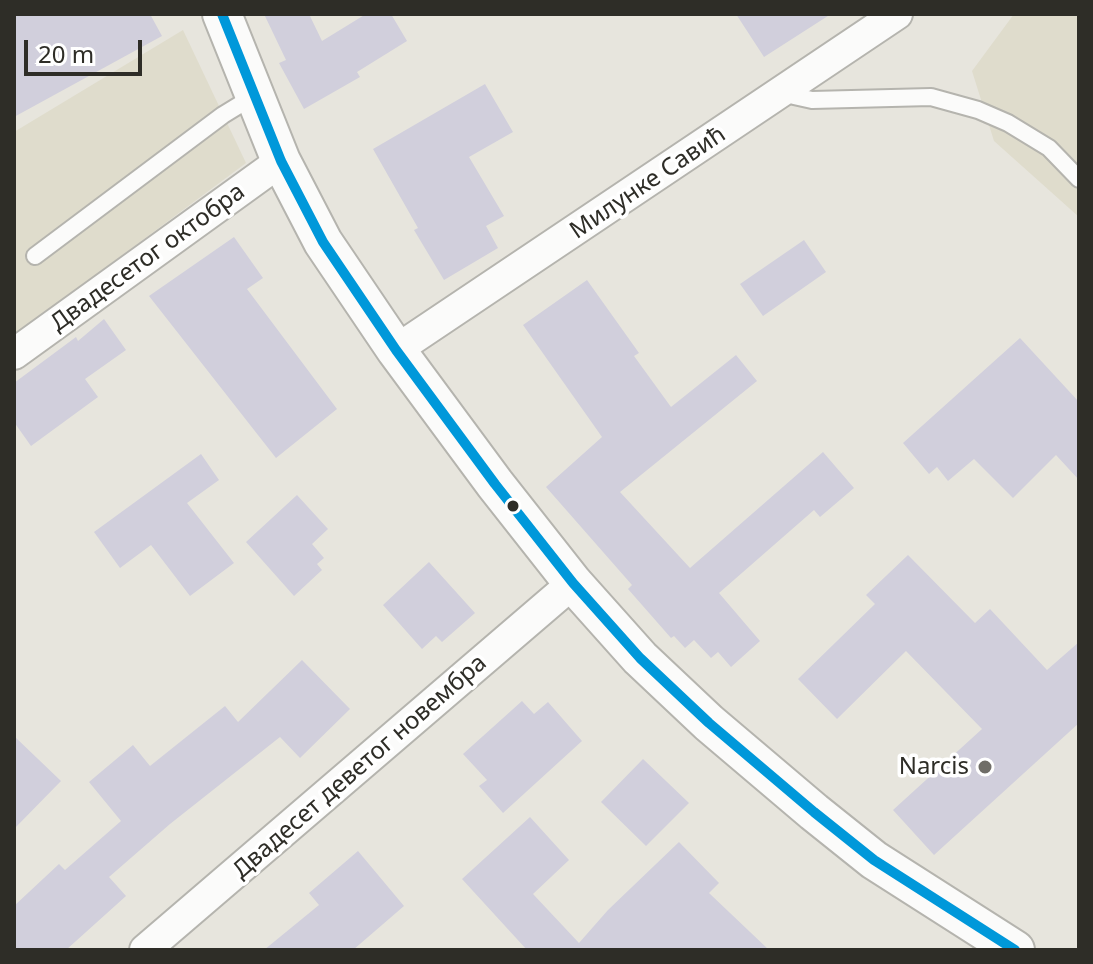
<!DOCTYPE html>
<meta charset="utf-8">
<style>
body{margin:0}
#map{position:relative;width:1093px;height:964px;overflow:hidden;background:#e7e5dd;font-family:"Noto Sans",sans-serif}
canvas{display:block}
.frame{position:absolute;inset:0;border:16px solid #2e2d27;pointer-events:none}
.scale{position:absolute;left:24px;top:40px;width:118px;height:36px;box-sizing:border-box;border:4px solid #2e2d27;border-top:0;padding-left:10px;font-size:24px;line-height:28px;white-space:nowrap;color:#2e2d27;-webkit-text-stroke:6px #fff;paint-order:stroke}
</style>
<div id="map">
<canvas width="1093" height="964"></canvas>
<div class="frame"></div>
<div class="scale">20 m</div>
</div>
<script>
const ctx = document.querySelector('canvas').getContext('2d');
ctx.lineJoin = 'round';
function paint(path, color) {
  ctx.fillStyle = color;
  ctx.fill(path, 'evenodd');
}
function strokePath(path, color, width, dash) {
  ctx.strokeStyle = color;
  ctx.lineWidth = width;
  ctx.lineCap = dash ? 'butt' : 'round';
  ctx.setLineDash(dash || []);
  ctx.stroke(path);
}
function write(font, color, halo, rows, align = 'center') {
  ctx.font = font + ' "Noto Sans",sans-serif';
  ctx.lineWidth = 7;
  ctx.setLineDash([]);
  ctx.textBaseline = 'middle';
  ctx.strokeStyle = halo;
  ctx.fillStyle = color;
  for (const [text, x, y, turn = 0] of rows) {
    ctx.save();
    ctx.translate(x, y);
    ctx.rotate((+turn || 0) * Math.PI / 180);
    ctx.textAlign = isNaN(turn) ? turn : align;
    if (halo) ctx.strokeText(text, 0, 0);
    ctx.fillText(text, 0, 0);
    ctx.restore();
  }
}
const built = new Path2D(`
 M 1014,14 L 1079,14 L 1079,217 L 994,141 L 972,71 Z
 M 183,30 L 246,163 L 14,336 L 14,132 Z`);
const building = new Path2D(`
 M 14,14 L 150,14 L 162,36 L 14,117 Z
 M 264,14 L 309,14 L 322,41 L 366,14 L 391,14 L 407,41 L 357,72 L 360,77 L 304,109 L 279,63 L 286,60 Z
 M 736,14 L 831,14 L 764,57 Z
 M 485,84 L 513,132 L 469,157 L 504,216 L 486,226 L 498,248 L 444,280 L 414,230 L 418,228 L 373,149 Z
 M 234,237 L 263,278 L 247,289 L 337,409 L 276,458 L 149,296 Z
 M 804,240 L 826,272 L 763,316 L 740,284 Z
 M 587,280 L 639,353 L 634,356 L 671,407 L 736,355 L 757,381 L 620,492 L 690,568 L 823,452 L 854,488 L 820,517 L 814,510 L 719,593 L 760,641 L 731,667 L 718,652 L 711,658 L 694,640 L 685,648 L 674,636 L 671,638 L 628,589 L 632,585 L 546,487 L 602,437 L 523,325 Z
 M 104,319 L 126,350 L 85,379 L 98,397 L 31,446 L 14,422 L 14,383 L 76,337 L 78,341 Z
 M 1020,338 L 1079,402 L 1079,480 L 1056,455 L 1013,498 L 974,459 L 948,481 L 937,467 L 929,474 L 903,443 Z
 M 201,454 L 219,480 L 187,503 L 234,563 L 190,596 L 151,545 L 120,568 L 94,532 Z
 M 297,495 L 328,529 L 312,544 L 324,558 L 317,564 L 322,570 L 294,596 L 246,542 Z
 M 908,555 L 975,623 L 990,609 L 1047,670 L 1079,642 L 1079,723 L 934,855 L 893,810 L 982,729 L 906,651 L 837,719 L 798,679 L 875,604 L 866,595 Z
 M 429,562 L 475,613 L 442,642 L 436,636 L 422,649 L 383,605 Z
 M 302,660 L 350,709 L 300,758 L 280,737 L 170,824 L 109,877 L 126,896 L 66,950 L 14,950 L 14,906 L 59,864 L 65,870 L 121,821 L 89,782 L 133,745 L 150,766 L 225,706 L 238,722 Z
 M 522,701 L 534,714 L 548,702 L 582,741 L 503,813 L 479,786 L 487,780 L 463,754 Z
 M 14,736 L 61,781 L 14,829 Z
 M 643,759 L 689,803 L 646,846 L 601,802 Z
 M 530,817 L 569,860 L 533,894 L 579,943 L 608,910 L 679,842 L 719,883 L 709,893 L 769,950 L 527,950 L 462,879 Z
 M 358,851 L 404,906 L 353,950 L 264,950 L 319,905 L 309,893 Z`);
const service = new Path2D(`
 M 784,89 L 794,96 L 812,100 L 931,97 L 978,110 L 1008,123 L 1049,148 L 1079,179
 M 35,256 L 223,115 L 254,96`);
const minor = new Path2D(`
 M 396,350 L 897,14
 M 14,354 L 281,161
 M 145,950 L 573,583`);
const tertiary = new Path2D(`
 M 222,14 L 281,161 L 323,242 L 396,350 L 495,484 L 573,583 L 640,658 L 709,723 L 814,812 L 874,860 L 1015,950`);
const bus1 = new Path2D(`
 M 222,14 L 281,161 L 323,242 L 396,350 L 495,484 L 573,583 L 640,658 L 709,723 L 814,812 L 874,860 L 1015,950`);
const markers = [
 [513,506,7,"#2e2d27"],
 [985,767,8,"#6f6d67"]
];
const streetNames = [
 ["Милунке Савић",648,183,-34],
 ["Двадесетог октобра",148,258,-36],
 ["Двадесет деветог новембра",360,767,-41]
];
const poiNames = [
 ["Narcis",969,767]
];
paint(built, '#dfdccc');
paint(building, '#d1cfdc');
strokePath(service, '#b5b4ae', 20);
strokePath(minor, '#b5b4ae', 34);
strokePath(tertiary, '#b5b4ae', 42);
strokePath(service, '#fbfbfa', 16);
strokePath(minor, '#fbfbfa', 30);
strokePath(tertiary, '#fbfbfa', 38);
strokePath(bus1, '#0098da', 10);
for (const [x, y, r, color] of markers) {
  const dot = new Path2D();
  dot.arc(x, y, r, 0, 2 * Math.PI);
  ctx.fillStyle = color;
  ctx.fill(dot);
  strokePath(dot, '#fff', 3);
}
write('24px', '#2e2d27', '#fff', streetNames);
write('24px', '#2e2d27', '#fff', poiNames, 'right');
</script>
